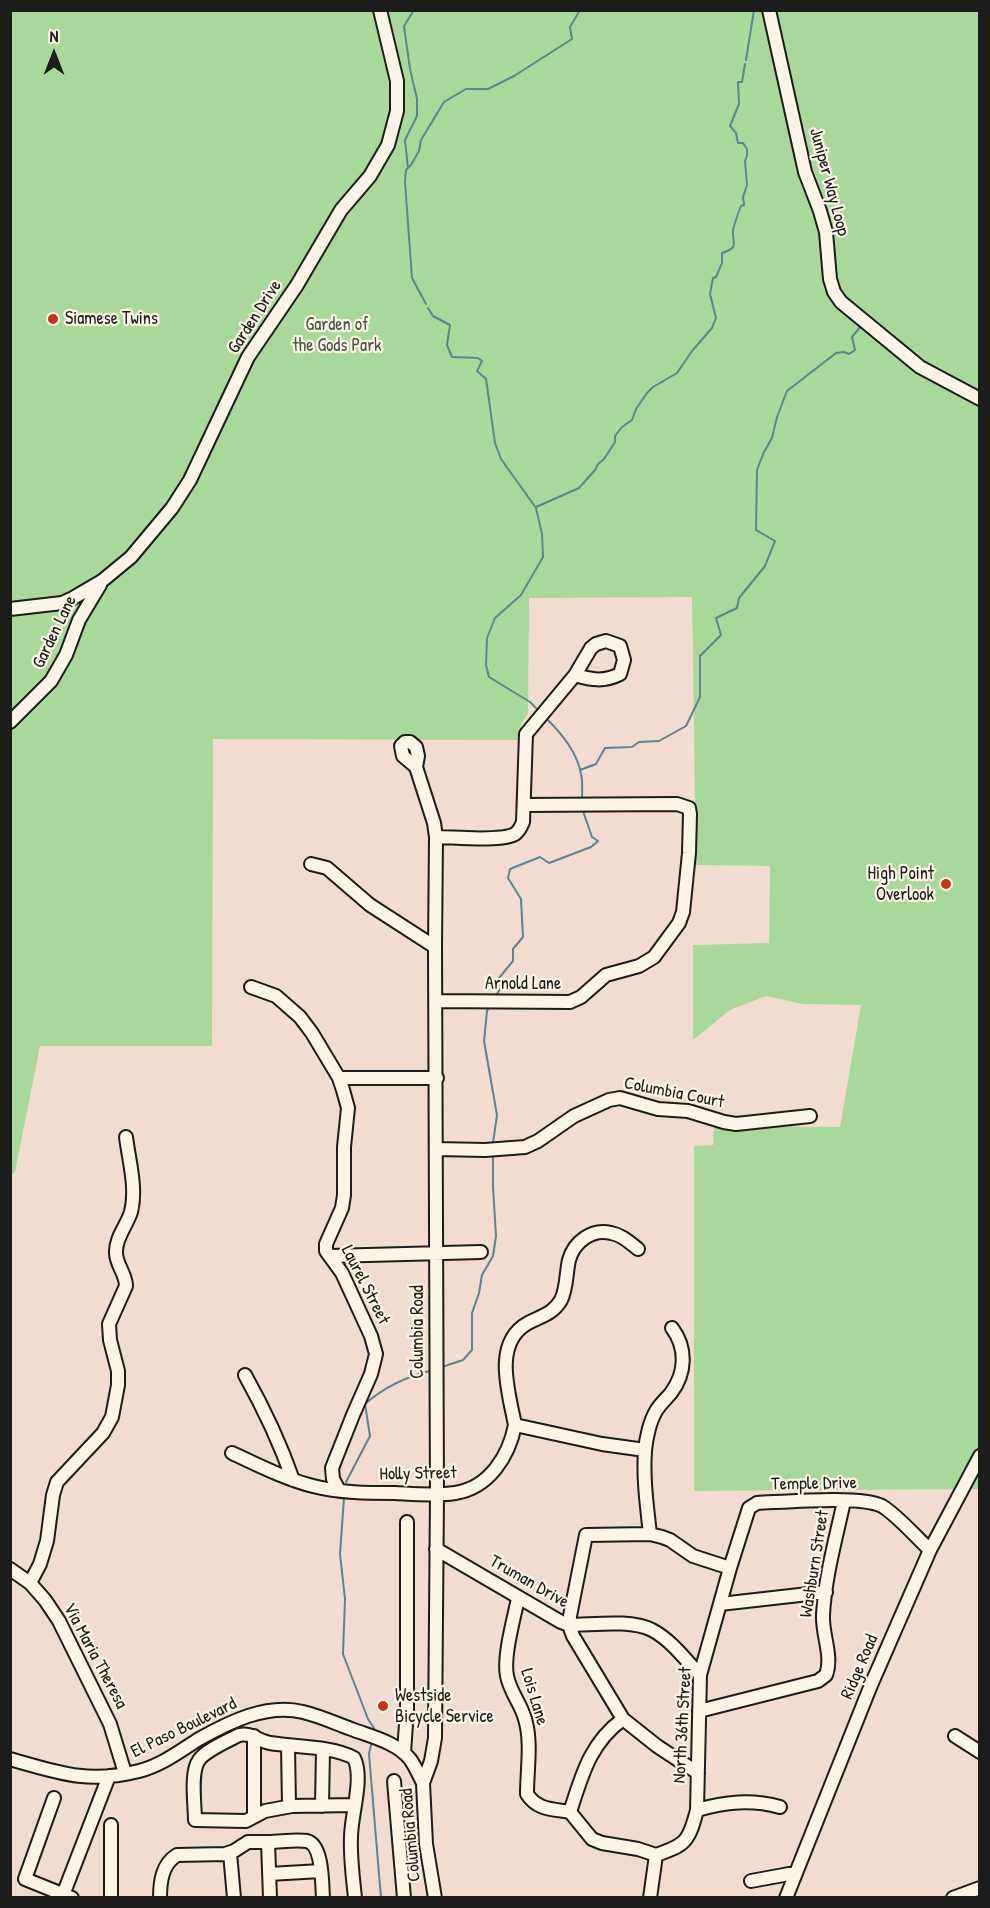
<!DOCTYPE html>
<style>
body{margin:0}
#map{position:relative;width:990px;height:1908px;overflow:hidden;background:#f2dcd0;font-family:"Patrick Hand",sans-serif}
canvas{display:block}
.frame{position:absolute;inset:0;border:12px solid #1c1c1c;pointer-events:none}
.north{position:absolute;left:24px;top:24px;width:60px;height:60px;-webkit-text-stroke:4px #fcf5e5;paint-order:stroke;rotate:0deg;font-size:16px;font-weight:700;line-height:24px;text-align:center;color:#1c1c1c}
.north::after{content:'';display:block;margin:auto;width:21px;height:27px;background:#1c1c1c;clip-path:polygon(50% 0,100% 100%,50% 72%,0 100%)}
</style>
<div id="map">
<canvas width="990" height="1908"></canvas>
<div class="frame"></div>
<div class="north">N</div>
</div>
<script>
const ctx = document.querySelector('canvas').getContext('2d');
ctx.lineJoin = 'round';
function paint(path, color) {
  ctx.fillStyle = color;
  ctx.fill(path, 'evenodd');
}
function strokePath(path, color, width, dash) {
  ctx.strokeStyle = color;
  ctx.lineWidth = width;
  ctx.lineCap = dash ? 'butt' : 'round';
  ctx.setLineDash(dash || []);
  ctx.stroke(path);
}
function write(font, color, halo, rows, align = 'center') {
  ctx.font = font + ' "Patrick Hand",sans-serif';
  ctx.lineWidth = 4.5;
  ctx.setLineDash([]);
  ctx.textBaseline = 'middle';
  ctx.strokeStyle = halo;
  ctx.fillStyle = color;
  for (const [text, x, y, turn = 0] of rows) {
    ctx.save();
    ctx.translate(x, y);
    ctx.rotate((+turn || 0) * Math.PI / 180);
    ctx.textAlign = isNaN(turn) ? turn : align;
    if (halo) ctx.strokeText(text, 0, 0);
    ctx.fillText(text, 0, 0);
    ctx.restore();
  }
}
const green = new Path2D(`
 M 11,11 L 979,11 L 979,1489 L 694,1491 L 694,1146 L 713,1145 L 714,1126 L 840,1127 L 861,1005 L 803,1004 L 766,996 L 730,1010 L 693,1040 L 693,945 L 769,943 L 770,866 L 696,865 L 692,597 L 529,598 L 528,714 L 521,724 L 518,740 L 213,739 L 212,1046 L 40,1046 L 15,1172 L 11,1175 Z`);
const stream = new Path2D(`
 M 746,60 L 754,10
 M 408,168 L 405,140 L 417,116 L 417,99 L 410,69 L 404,26 L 414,10
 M 426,304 L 412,278 L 405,182 L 406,170 L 411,165 L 419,151 L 421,140 L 444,102 L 466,89 L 488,89 L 514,76 L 572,39 L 570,27 L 580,10
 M 428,308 L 433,316 L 450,325 L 447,345 L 452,357 L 478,358 L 482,361 L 477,371 L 486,379 L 495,443 L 501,459 L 536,508 L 542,534 L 543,557 L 521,595 L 495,618 L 487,638 L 486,665 L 489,677 L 530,702 L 536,708
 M 536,507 L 579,488 L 595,470 L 598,464 L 604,459 L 615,442 L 615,436 L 622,427 L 632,420 L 636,409 L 647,393 L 653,387 L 677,373 L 692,351 L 712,328 L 716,318 L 710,294 L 713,278 L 716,277 L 722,263 L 722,253 C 740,247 732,244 733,230 C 734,226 739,211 741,206 L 744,205 L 743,197 L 747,185 L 745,161 L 747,156 L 747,149 L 743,143 L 738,143 L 736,133 L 730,126 L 739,104 L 738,82 L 742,82 L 745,64
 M 546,718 C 562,734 577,752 581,774 C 583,782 582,790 582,798
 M 580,770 L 596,764 L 605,748 L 632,747 L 639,742 L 659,741 L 686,726 L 700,697 L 700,656 L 721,635 L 716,618 L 737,608 L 739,598 L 765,566 L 775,541 L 756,530 L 757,470 L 764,452 L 772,438 L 777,417 L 787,391 L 836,353 L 844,352 L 849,354 L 855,350 L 852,337 L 861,326
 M 496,996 L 501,987 L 499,978 L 513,961 L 513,949 L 523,937 L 521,899 L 508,878 L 510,869 L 540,857 L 549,863 L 591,847 L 598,841 L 592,837 L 583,811
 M 489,1007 L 487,1011 L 484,1041 L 497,1115 L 493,1143
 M 442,1367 L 463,1360 L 472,1350 L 472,1313 L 479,1293 L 482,1275 L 493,1256 L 496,1236 L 493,1187 L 493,1154
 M 346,1482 L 370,1436 L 365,1404 C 384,1387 409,1376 433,1370
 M 344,1498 L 340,1554 L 345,1599 L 343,1654 L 368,1719 L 374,1728 L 373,1731
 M 372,1740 L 369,1754 L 381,1898`);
const minor = new Path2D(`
 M 769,10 L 805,172 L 820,211 L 826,232 L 830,279 L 834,292 L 841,302 L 920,367 L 980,399
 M 10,609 L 62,603 L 73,598 L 102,581 L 131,557 L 172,508 L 190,480 L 248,357 L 297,285 L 341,210 L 370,176 L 388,145 L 397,111 L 397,81 L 380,10
 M 10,722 L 51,681 L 66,655 L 79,620 L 100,585
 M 416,767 L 403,756 L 401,746 L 405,742 L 410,742 L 416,747 L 418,756 L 416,767 L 434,823 L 436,837 L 435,947 L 437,1494 L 435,1738 L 431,1761 L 423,1783 L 426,1844 L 435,1898
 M 436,837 C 453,837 501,842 515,834 C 519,831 521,827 523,822 L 526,734 L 575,675 L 591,648 L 596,644 L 606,641 L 620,646 L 624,660 L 620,674 C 604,682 592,680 575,675
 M 311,864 L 327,868 L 370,905 L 435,947
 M 251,987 L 276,996 L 300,1017 L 312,1033 L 339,1078 L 343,1090 L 348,1108 L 344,1147 L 344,1195 L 342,1208 L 326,1244 L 326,1251 L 342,1273 L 371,1336 L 376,1354 L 371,1374 L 353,1415 L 332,1468 L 333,1479 L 339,1490
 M 436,1001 L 570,1002 L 581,997 L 606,975 L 639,966 L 654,957 L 679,923 L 683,912 L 689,853 L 690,814 L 689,808 L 677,804 L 524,805
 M 339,1078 L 437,1078
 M 436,1149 L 485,1150 L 525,1147 L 538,1141 L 574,1116 L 609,1100 L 620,1098 L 658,1109 L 688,1111 L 724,1122 L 736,1124 L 810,1116
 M 330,1256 L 481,1252
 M 245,1375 C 264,1409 280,1443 293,1480
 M 515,1425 C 509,1393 492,1343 528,1323 C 541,1316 553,1314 561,1300 C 567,1288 566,1273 569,1260 C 574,1242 592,1228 611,1233 C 622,1235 629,1242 638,1249
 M 232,1453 C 258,1465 285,1479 313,1486 C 340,1493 368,1493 395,1493 C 415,1494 436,1496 455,1493 C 489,1488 509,1456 515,1425 L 602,1444 L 645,1450
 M 650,1534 C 647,1507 643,1478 645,1451 C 646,1438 650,1421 656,1411 C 660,1404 666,1399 671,1393 C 686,1373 687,1348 672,1328
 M 436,1549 L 561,1622 L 569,1625 C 593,1625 630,1619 652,1630 C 671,1640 685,1659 700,1675
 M 10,1569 L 30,1583 L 45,1600 L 59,1621 L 110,1724 L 125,1773
 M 30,1583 L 40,1564 L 47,1541 L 53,1495 L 57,1482 L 103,1433 L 112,1417 L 118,1385 L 118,1371 L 110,1340 L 109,1324 L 126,1286 C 126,1273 115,1264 116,1251 C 116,1237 127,1225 131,1212 C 137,1188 129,1161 126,1137
 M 518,1598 C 514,1619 503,1656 507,1676 C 510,1692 521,1704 525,1719 C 532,1742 527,1770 527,1794 C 537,1810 553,1809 570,1812
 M 720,1604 L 826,1592
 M 699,1711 L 818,1681 L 826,1675 C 833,1656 822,1635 823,1615 C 825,1577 836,1538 844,1501
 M 254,1736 L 254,1816
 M 955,1736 L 980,1752
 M 288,1746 L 289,1806
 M 404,1753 L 407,1709 L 407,1522
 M 10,1759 C 59,1773 88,1784 139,1771 C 162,1765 180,1751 199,1739 C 229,1722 267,1703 303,1712 C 320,1716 337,1724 354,1730 C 373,1737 397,1743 410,1759 C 415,1766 419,1775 423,1783
 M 698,1773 L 657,1746 L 623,1719 L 573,1636 L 569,1625 L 570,1616 L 586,1535 L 650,1534 L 662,1537 L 670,1540 L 693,1556 L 730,1568
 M 394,1781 L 404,1898
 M 54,1798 L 25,1879 L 72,1898
 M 322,1806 L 323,1750
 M 697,1810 C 725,1802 751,1799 780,1807
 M 570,1812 C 582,1775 590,1743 623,1719
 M 570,1812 L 592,1839 L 602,1843 L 638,1849 L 656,1855
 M 230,1853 L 234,1898
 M 269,1874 L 321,1871
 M 751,1881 L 789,1874 L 795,1874
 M 63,1895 L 109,1776
 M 111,1898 L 111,1825
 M 160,1898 C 160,1882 162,1864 177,1855 L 225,1854 L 234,1851 L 248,1842 L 268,1842
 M 270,1898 L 268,1842 C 280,1842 295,1839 307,1841 C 323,1845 322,1884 323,1898
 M 355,1898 C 353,1878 350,1857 351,1837 C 351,1815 364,1778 354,1758 C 332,1746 294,1747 270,1743 C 258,1741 251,1732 239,1735 C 228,1741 206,1750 199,1760 C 190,1772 195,1805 195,1820 L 246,1821 L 265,1811 L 292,1806 L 355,1805
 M 650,1898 L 656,1855 C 686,1845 689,1841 697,1810 L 700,1675 L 730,1568 L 749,1508 L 757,1503 C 783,1502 862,1495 882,1506 C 897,1515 917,1538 930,1550
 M 786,1898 L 871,1685 L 930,1550 L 980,1456
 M 953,1898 L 980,1888`);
const markers = [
 [53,319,6,"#c8321e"],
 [946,884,6,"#c8321e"],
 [383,1706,6,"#c8321e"]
];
const streetNames = [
 ["Juniper Way Loop",829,182,75],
 ["Garden Drive",255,317,-57],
 ["Garden Lane",55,632,-64],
 ["Arnold Lane",523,984],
 ["Columbia Court",674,1093,11],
 ["Laurel Street",365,1285,63],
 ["Columbia Road",418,1332,-90],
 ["Holly Street",418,1474,-1],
 ["Temple Drive",814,1484,-1],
 ["Washburn Street",815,1564,-81],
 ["Truman Drive",529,1582,30],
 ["Via Maria Theresa",95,1656,62],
 ["Ridge Road",860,1667,-67],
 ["Lois Lane",534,1697,73],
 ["North 36th Street",683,1725,-87],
 ["El Paso Boulevard",184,1728,-26],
 ["Columbia Road",411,1835,-95]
];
const poiNames = [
 ["Siamese Twins",65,319],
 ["High Point",934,874,"right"],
 ["Overlook",934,895,"right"],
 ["Westside",395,1696],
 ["Bicycle Service",395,1717]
];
const parkNames = [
 ["Garden of",337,325],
 ["the Gods Park",337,346]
];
paint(green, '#a9d99a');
strokePath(stream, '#588591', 2);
strokePath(minor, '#1c1c1c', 16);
strokePath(minor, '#fcf5e5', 12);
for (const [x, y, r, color] of markers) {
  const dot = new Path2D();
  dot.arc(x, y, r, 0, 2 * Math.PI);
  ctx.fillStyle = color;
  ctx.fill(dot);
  strokePath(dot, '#fcf5e5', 2);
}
write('18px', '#1c1c1c', '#fcf5e5', streetNames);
write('18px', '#1c1c1c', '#fcf5e5', poiNames, 'left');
write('18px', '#465542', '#fcf5e5', parkNames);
</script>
